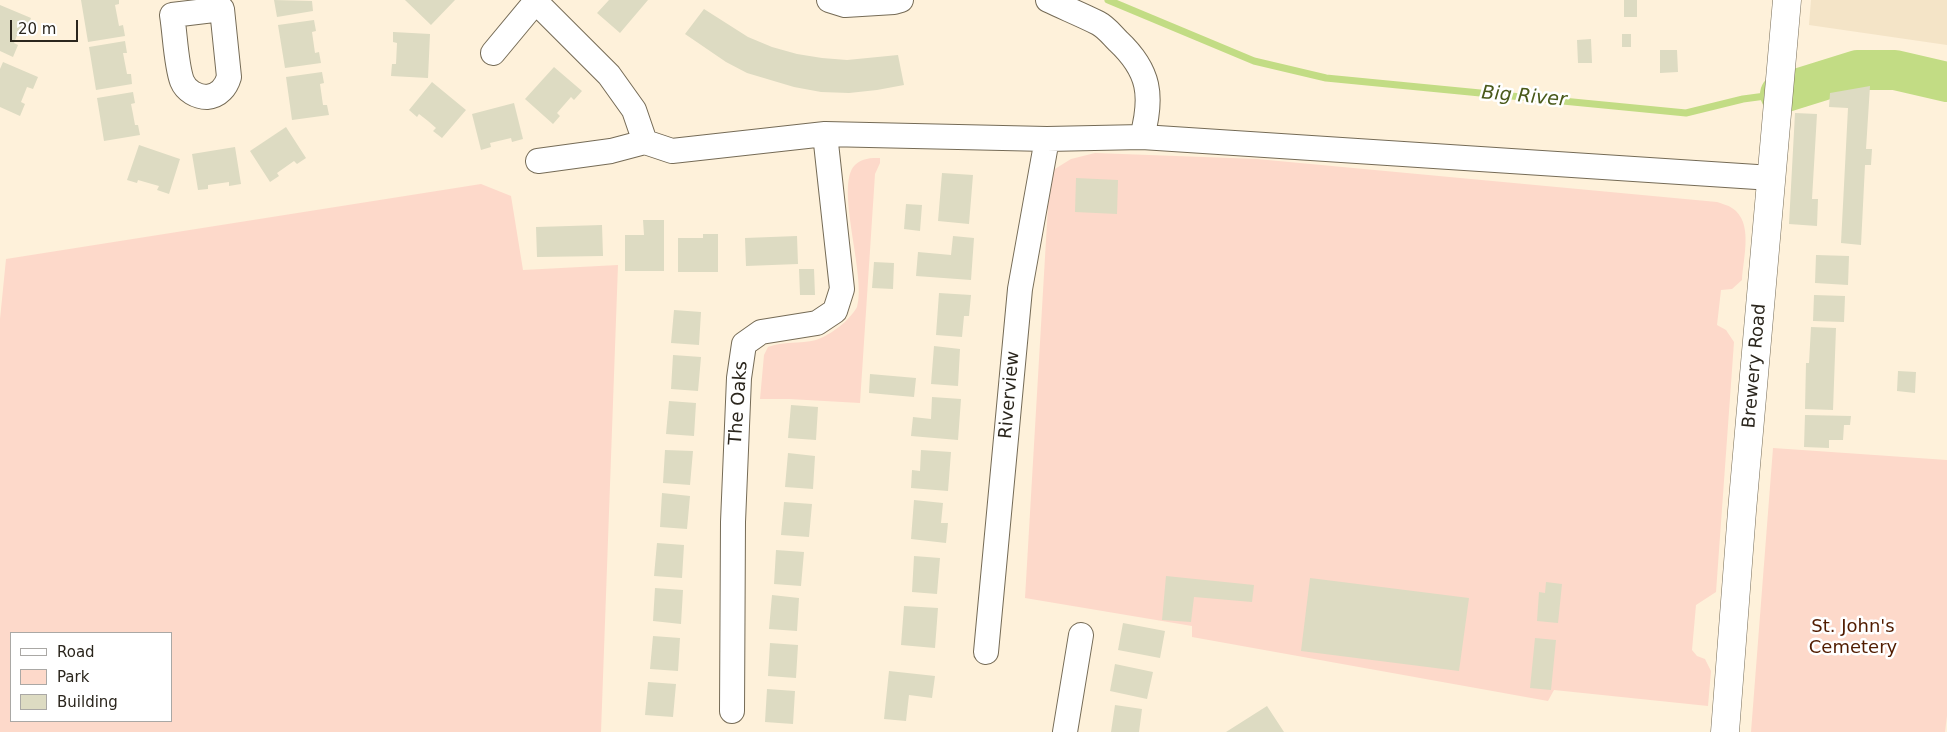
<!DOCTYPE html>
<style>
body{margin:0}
#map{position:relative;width:1947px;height:732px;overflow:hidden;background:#fef1da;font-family:"DejaVu Sans",sans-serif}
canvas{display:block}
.legend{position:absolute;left:10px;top:632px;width:162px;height:90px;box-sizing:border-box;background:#fff;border:1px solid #aaa8a5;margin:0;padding:6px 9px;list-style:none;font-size:15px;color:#2b261d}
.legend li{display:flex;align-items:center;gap:10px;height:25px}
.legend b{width:25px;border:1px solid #aaa8a5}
.scale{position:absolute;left:10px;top:20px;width:68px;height:22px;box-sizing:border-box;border:2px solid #2b261d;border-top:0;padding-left:6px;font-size:15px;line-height:18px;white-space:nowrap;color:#2b261d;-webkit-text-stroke:4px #fff;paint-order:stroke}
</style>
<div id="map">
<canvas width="1947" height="732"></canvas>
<ul class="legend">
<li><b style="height:6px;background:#fff"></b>Road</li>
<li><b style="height:14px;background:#fdd9ca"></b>Park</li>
<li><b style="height:14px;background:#dddbc2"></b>Building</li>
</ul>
<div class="scale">20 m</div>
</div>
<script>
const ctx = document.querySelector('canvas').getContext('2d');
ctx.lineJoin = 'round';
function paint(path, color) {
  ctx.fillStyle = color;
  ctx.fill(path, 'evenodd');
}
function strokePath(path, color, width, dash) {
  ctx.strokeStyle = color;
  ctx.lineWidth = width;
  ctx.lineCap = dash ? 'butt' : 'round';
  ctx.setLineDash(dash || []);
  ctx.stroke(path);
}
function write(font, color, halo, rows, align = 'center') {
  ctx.font = font + ' "DejaVu Sans",sans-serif';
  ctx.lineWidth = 5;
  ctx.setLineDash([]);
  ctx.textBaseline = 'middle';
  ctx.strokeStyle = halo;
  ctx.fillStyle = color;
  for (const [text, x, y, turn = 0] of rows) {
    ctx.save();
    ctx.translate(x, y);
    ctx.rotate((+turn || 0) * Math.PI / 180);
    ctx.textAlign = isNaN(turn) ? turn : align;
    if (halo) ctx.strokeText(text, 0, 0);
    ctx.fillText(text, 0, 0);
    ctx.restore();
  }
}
const built = new Path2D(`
 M 1811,0 L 1947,0 L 1947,45 L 1809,25 Z`);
const green = new Path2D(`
 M 1095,153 L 1257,159 L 1717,202 C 1722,204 1728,205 1732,208 C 1754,222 1743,258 1742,280 L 1732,289 L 1721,290 L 1717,325 L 1726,330 L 1734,342 L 1716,592 L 1696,605 L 1692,650 L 1697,656 L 1705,659 L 1711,671 L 1708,706 L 1554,690 L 1548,701 L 1192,637 L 1192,626 L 1025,598 L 1050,172 L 1071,159 Z
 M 880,158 L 880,163 L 875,174 L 860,403 L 789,399 L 760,399 L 764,355 L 768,347 C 783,341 800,344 816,340 C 826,337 838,328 845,322 C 849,318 855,311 857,307 C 867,277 834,185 855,165 C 862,158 871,158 880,158 Z
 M 481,184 L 511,196 L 523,270 L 618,265 L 601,732 L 0,732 L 0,319 L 6,259 ZM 11,633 L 171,633 L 171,721 L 11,721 Z
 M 1773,448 L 1947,460 L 1947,716 L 1945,732 L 1751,732 Z`);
const stream = new Path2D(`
 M 1108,0 L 1254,61 L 1326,78 L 1686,113 L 1743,99 L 1773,95`);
const river = new Path2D(`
 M 1780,94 L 1857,70 L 1895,70 L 1947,82`);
const building = new Path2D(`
 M 81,0 L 119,0 L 119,4 L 115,5 L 119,26 L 123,25 L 125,36 L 88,42 Z
 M 274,0 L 312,1 L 313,11 L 277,17 Z
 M 405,0 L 455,0 L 431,25 Z
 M 609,0 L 648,0 L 620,33 L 597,13 Z
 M 1624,0 L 1637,0 L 1637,17 L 1624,17 Z
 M 0,5 L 31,18 L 26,31 L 20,28 L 14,43 L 18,45 L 13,57 L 0,51 Z
 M 704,9 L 748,37 L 772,47 L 797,54 L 822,58 L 847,60 L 898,55 L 904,85 L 877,90 L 849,93 L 821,92 L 794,87 L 747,73 L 726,62 L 685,34 Z
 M 314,20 L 316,31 L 312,32 L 315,53 L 319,52 L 321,63 L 285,68 L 278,25 Z
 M 393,32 L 430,34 L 428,78 L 391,76 L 392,64 L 396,64 L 397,43 L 393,42 Z
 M 1622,34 L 1631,34 L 1631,47 L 1622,47 Z
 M 1591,39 L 1592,63 L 1578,63 L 1577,40 Z
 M 125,41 L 127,53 L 123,53 L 127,74 L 131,74 L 132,84 L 96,90 L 89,47 Z
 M 1660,50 L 1677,50 L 1678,72 L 1660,73 Z
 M 3,62 L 38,77 L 33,89 L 27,87 L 21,102 L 25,104 L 20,116 L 0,107 L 0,69 Z
 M 554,67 L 582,91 L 574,100 L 571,97 L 557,113 L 560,116 L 553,124 L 525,99 Z
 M 322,72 L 324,83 L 320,84 L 323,105 L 327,105 L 329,115 L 292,120 L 286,77 Z
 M 432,82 L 466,110 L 442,138 L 433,131 L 436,128 L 428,121 L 419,114 L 417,117 L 409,110 Z
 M 1870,86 L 1866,149 L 1872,149 L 1871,165 L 1865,165 L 1861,245 L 1841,243 L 1848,108 L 1829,107 L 1830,93 Z
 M 133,92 L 135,103 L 131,104 L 133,114 L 135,125 L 138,125 L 140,135 L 104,141 L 97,98 Z
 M 514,103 L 523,139 L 512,142 L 511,138 L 490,143 L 491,147 L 481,150 L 472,114 Z
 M 1795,113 L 1817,114 L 1812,199 L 1818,199 L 1817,226 L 1789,224 Z
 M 286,127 L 306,158 L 297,164 L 294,161 L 277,173 L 279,176 L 270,182 L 250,151 Z
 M 139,145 L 180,159 L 169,194 L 157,190 L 159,186 L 138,180 L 137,183 L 127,180 Z
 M 235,147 L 241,184 L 229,186 L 229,182 L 208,185 L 208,189 L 198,190 L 192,154 Z
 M 942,173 L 973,175 L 969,224 L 938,221 Z
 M 1076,178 L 1118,180 L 1117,214 L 1075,212 Z
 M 906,204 L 922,205 L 920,231 L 904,229 Z
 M 643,220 L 664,220 L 664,271 L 625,271 L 625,235 L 644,235 Z
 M 602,225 L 603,256 L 537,257 L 536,227 Z
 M 703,234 L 718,234 L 718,272 L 678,272 L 678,238 L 703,238 Z
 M 797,236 L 798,264 L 746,266 L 745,238 Z
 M 953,236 L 974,238 L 971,280 L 916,276 L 918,252 L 951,255 Z
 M 1816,255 L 1849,256 L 1848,285 L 1815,283 Z
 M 874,262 L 894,263 L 893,289 L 872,288 Z
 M 799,269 L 814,269 L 815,295 L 800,295 Z
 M 939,293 L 971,295 L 969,316 L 964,316 L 962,337 L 936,335 Z
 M 1814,295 L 1845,296 L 1844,322 L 1813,321 Z
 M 674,310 L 701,312 L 699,345 L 671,343 Z
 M 1811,327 L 1836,328 L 1833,410 L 1805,409 L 1806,363 L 1809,363 Z
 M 934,346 L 960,349 L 958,386 L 931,384 Z
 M 673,355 L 701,357 L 698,391 L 671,389 Z
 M 1898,371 L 1916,372 L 1915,393 L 1897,391 Z
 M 870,374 L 916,378 L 914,397 L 869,393 Z
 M 932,397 L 961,399 L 958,440 L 911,436 L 913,417 L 931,419 Z
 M 669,401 L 696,403 L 694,436 L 666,434 Z
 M 791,405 L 818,407 L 816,440 L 788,438 Z
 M 1805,415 L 1851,416 L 1850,425 L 1844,425 L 1843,440 L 1829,440 L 1829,448 L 1804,447 Z
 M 665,450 L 693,451 L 690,485 L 663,483 Z
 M 921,450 L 951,452 L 948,491 L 911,488 L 912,470 L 920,471 Z
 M 788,453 L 815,456 L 813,489 L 785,487 Z
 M 662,493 L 690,496 L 687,529 L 660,527 Z
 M 914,500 L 943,503 L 941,523 L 948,523 L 946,543 L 911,539 Z
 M 784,502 L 812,504 L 809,537 L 781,535 Z
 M 657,543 L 684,545 L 682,578 L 654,576 Z
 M 776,550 L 804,552 L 801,586 L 774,584 Z
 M 914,556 L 940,558 L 937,594 L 912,592 Z
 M 1166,576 L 1254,585 L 1252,602 L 1194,597 L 1191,622 L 1162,620 Z
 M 1310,578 L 1469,598 L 1459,671 L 1301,651 Z
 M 1546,582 L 1562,584 L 1558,623 L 1537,621 L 1539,592 L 1545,593 Z
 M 655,588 L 683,590 L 681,624 L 653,621 Z
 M 772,595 L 799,598 L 797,631 L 769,629 Z
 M 904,606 L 938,608 L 935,648 L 901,645 Z
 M 1123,623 L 1165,631 L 1160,658 L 1118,650 Z
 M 653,636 L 680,638 L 678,671 L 650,669 Z
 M 1535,638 L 1556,640 L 1551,690 L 1530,688 Z
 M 770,643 L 798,645 L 796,678 L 768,676 Z
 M 1115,664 L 1153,672 L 1147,699 L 1110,691 Z
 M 889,671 L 935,676 L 932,698 L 909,695 L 906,721 L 884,719 Z
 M 648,682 L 676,684 L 673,717 L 645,715 Z
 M 767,689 L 795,691 L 793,724 L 765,722 Z
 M 1115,705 L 1142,709 L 1139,732 L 1111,732 Z
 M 1267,706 L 1284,732 L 1226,732 Z`);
const minor = new Path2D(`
 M 534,0 L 609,75 L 634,110 L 645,142 L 672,151 L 825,134 L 1047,139 L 1142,137 L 1772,178
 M 829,0 L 845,5 L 894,2 L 901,0
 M 1048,0 C 1065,8 1082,15 1098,23 C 1106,27 1112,35 1118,41 C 1150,71 1153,96 1142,137
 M 222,9 L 229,77 C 226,87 219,96 207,97 C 197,97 186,91 182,81 C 176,65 175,33 172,15 Z
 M 493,53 L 537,0
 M 538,161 L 611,151 L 645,142
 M 986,652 L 1020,289 L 1047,139
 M 732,711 L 733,522 L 739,378 L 744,344 L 761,332 L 817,323 L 835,311 L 842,289 L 825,134
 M 1065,732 L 1081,635`);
const tertiary = new Path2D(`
 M 1725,732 L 1742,511 L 1787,0`);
const streetNames = [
 ["Brewery Road",1755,366,-85],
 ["Riverview",1010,395,-85],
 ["The Oaks",739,403,-86]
];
const parkNames = [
 ["St. John's",1853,627],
 ["Cemetery",1853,648]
];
const waterNames = [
 ["Big River",1524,97,5]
];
paint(built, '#f4e4c7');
paint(green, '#fdd9ca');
strokePath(stream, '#c2dc84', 7);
strokePath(river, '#c2dc84', 40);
paint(building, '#dddbc2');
strokePath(minor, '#756b56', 26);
strokePath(tertiary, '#756b56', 29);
strokePath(minor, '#fff', 24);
strokePath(tertiary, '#fff', 28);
write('18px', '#2b261d', '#fff', streetNames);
write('18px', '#511c00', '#fff', parkNames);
write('italic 19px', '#49591a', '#fff', waterNames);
</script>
